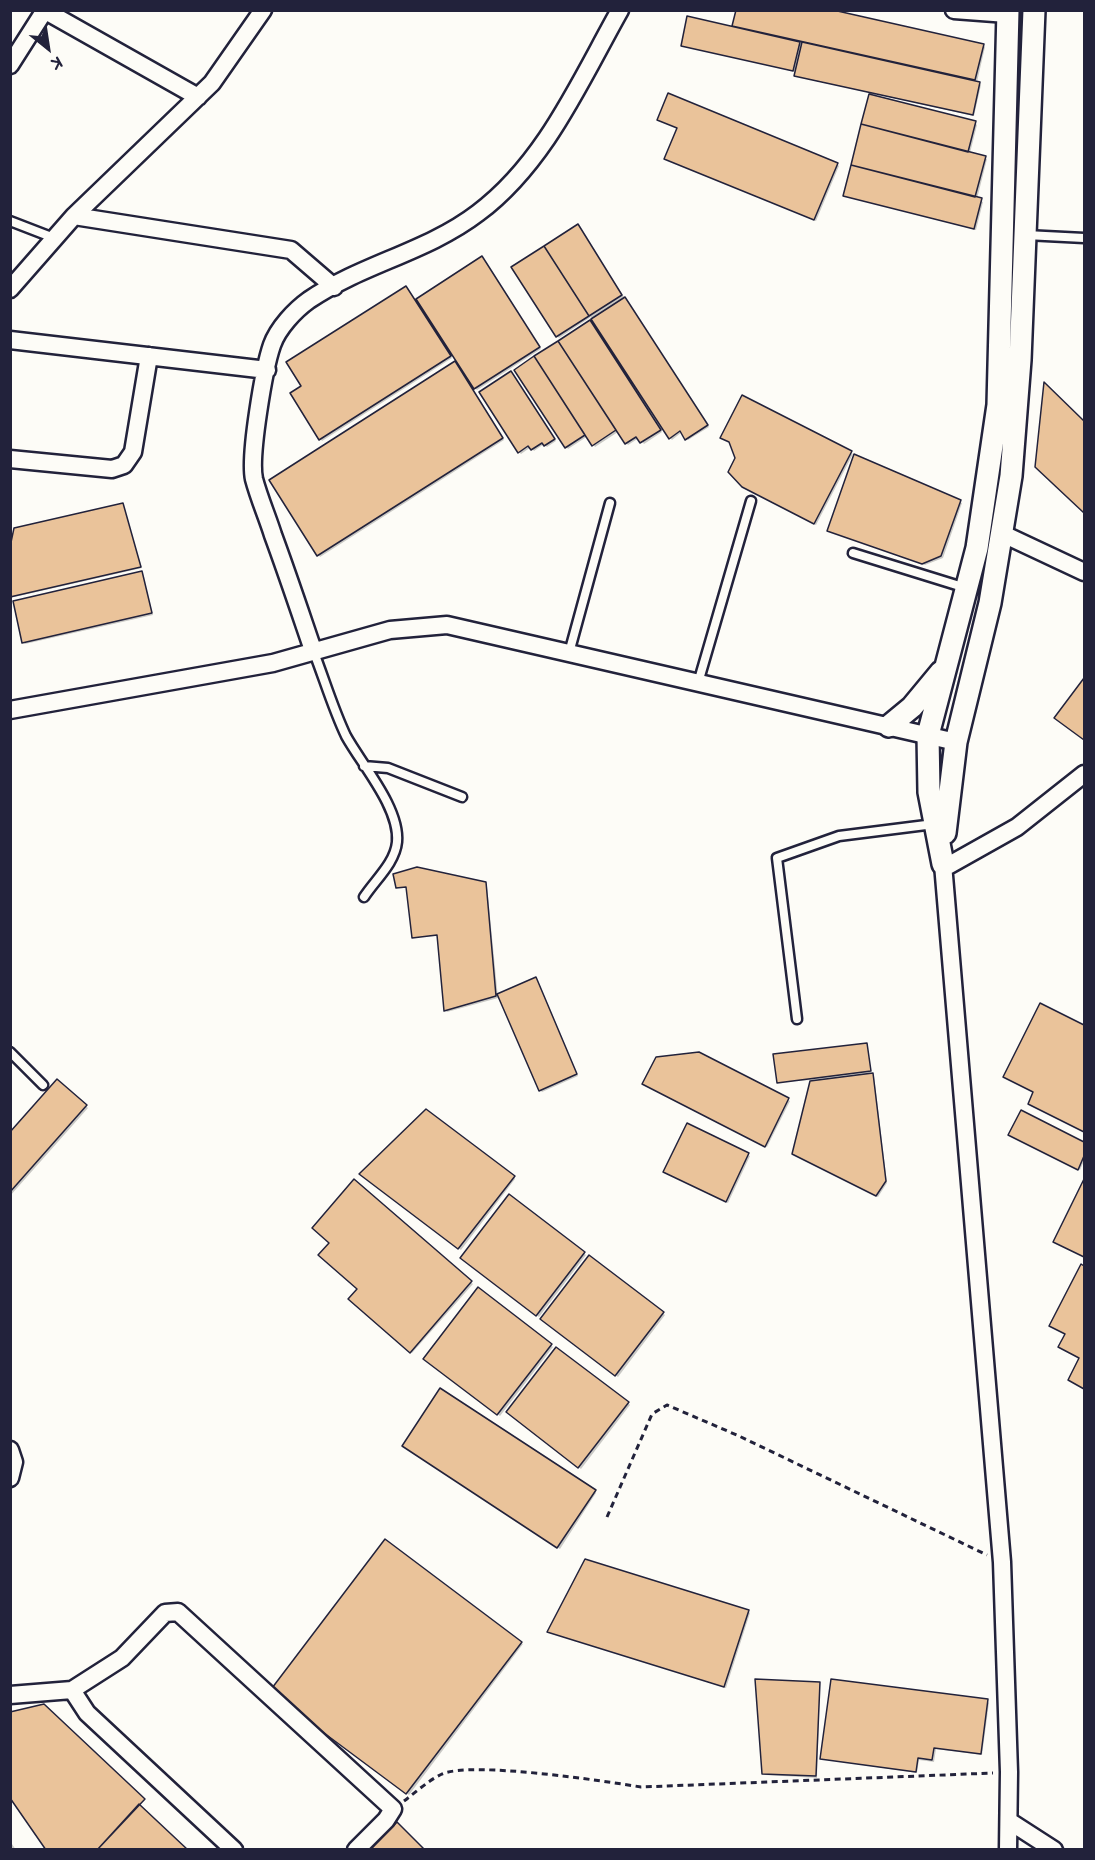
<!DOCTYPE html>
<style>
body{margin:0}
#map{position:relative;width:1095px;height:1860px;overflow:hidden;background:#fdfcf7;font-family:Mali,sans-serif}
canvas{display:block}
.frame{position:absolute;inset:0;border:12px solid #22223b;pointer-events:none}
.north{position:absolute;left:18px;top:18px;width:60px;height:60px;-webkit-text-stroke:4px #fdfcf7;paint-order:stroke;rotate:150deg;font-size:16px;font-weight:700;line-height:24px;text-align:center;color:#22223b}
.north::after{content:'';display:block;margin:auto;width:21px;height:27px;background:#22223b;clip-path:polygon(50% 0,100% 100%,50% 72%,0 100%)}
</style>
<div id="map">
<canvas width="1095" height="1860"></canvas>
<div class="frame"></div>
<div class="north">K</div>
</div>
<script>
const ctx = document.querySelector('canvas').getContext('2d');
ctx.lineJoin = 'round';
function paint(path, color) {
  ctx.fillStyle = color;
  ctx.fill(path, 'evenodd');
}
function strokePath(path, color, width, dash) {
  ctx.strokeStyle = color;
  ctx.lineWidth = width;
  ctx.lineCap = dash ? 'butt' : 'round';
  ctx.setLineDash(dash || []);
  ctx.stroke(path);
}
const shadow = new Path2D(`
 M 738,10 L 983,45 L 985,47 L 977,82 L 981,85 L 974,116 L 798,77 L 796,72 L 682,46 L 734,28 Z
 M 975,123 L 977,125 L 970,153 L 987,159 L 977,199 L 983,202 L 976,230 L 844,195 Z
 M 665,159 L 837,164 L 839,166 L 816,221 Z
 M 579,228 L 709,427 L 688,440 L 682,432 L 672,440 L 670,438 L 591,317 L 559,338 L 557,336 Z
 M 484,260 L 541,349 L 477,390 L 475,388 Z
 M 408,289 L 452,358 L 322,441 L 292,393 Z
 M 592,324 L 662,432 L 644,444 L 639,438 L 628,445 L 618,432 L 595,447 L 588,436 L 568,449 L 516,370 Z
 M 456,365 L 504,440 L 320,557 L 319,555 Z
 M 513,375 L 556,441 L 547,447 L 544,444 L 534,451 L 531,447 L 521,454 L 519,452 Z
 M 1045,386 L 1084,423 L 1084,511 L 1037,466 Z
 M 731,443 L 851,453 L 853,454 L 816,525 L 746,489 Z
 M 960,502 L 962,503 L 943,558 L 925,565 L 829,531 Z
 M 122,505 L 142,568 L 10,598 L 10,556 Z
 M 142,573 L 153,615 L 25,644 L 23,642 Z
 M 1084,680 L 1084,739 L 1056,717 Z
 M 395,875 L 487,886 L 498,998 L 447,1012 L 445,1010 L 438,936 L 413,937 L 408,888 L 397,888 Z
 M 538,981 L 578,1076 L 542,1092 L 540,1090 Z
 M 1041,1005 L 1084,1027 L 1084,1132 L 1031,1106 L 1035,1092 Z
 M 867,1044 L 870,1072 L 874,1076 L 887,1183 L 878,1197 L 793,1154 L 812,1080 L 778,1082 Z
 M 699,1054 L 790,1101 L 767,1147 L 644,1084 Z
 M 58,1081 L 88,1108 L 10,1196 L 10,1134 Z
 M 1022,1112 L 1084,1144 L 1084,1161 L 1080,1170 L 1012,1137 Z
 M 687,1125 L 750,1156 L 728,1203 L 667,1173 Z
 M 363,1176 L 514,1177 L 515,1179 L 461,1250 Z
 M 355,1181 L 473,1284 L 412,1353 L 350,1299 L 359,1289 Z
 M 1084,1183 L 1084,1257 L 1055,1241 Z
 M 509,1196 L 586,1255 L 539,1317 L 464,1260 Z
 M 590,1257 L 665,1315 L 618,1377 L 544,1321 Z
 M 1081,1266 L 1084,1267 L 1084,1388 L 1069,1380 L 1081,1358 L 1067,1334 Z
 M 478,1289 L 553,1347 L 500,1416 L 427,1361 Z
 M 628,1403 L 630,1405 L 581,1469 L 509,1414 Z
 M 406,1447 L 595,1491 L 596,1493 L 560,1549 Z
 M 748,1611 L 750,1613 L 726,1688 L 549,1631 Z
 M 521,1643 L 523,1644 L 409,1795 L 273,1693 Z
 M 820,1683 L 817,1778 L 765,1775 L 763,1773 Z
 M 987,1701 L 989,1703 L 982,1755 L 936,1749 L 934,1762 L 919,1760 L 917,1773 L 822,1759 Z
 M 10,1841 L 16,1850 L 10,1850 Z`);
const building = new Path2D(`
 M 736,10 L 833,10 L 984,44 L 975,80 L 732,26 Z
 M 687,16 L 800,42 L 793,71 L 681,46 Z
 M 802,42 L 980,82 L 973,115 L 794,76 Z
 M 668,93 L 838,163 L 814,220 L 664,159 L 677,128 L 657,120 Z
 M 869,94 L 976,121 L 968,152 L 861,124 Z
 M 861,124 L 986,156 L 975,197 L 851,165 Z
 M 851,165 L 982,198 L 974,229 L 843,196 Z
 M 578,224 L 622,295 L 589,316 L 544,246 Z
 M 544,246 L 589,316 L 556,337 L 511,267 Z
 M 482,256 L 540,347 L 474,389 L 416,299 Z
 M 406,286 L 451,356 L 319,440 L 290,393 L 301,386 L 286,362 Z
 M 625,297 L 708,425 L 685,440 L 680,431 L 669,439 L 591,319 Z
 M 590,320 L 661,430 L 640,443 L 636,437 L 625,444 L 558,341 Z
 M 558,341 L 616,430 L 592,446 L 534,356 Z
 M 534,356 L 585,435 L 565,448 L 514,370 Z
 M 455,361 L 503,438 L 317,556 L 269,480 Z
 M 511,371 L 555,439 L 544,446 L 542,443 L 531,450 L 528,446 L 518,453 L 479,392 Z
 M 1044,382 L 1084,421 L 1084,513 L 1035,467 Z
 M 742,395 L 852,451 L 814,524 L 742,487 L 728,472 L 735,458 L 729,442 L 720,438 Z
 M 854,454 L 961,500 L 941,556 L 922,564 L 827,531 Z
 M 123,503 L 141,567 L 10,597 L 10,547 L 14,528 Z
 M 142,571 L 152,613 L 22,643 L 13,601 Z
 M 1084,678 L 1084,740 L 1054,718 Z
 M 417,867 L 486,882 L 496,996 L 444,1011 L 437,935 L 412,938 L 406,887 L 396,888 L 393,874 Z
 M 536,977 L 577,1074 L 539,1091 L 497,994 Z
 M 1040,1003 L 1084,1025 L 1084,1132 L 1028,1104 L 1033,1092 L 1003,1077 Z
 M 867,1043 L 871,1071 L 777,1083 L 773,1054 Z
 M 699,1052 L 789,1098 L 765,1147 L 642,1084 L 656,1057 Z
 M 873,1073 L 886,1181 L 876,1196 L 792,1154 L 810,1081 Z
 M 57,1079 L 87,1105 L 10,1192 L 10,1132 Z
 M 426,1109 L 515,1176 L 458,1249 L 359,1174 Z
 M 1021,1110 L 1084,1142 L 1084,1156 L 1078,1170 L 1008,1135 Z
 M 687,1123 L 749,1153 L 726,1202 L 663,1172 Z
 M 354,1179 L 472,1281 L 410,1353 L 348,1299 L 357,1289 L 318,1255 L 329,1243 L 312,1228 Z
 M 1084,1179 L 1084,1257 L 1053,1242 Z
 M 509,1194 L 585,1252 L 536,1316 L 460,1258 Z
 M 589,1255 L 664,1312 L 615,1376 L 540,1319 Z
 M 1081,1264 L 1084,1266 L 1084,1389 L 1068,1380 L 1079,1358 L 1058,1347 L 1065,1334 L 1049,1326 Z
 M 478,1287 L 552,1344 L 497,1415 L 423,1359 Z
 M 556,1347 L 629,1402 L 578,1468 L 506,1412 Z
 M 440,1388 L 596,1490 L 557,1548 L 402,1446 Z
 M 385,1539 L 522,1642 L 406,1794 L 269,1692 Z
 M 585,1559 L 749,1610 L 724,1687 L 547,1632 Z
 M 755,1679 L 820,1682 L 816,1776 L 762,1774 Z
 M 831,1679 L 988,1699 L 981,1754 L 934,1748 L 932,1760 L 918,1758 L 916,1772 L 820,1759 Z
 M 44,1704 L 145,1799 L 97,1850 L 46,1850 L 10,1798 L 10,1712 Z
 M 139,1804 L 188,1850 L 97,1850 Z
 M 397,1822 L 425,1850 L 370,1850 Z`);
const path = new Path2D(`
 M 607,1517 L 652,1414 L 667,1405 L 739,1436 L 987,1555
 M 404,1801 C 416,1792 429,1780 442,1774 C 472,1761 604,1781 641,1787 L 993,1773`);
const service = new Path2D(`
 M 10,221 L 54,238
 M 1026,235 L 1084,238
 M 853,553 L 966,588
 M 313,650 C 324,678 333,709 346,736 C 362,765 400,808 397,842 C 395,863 375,880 364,897
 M 569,653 L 610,503
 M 698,683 L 751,501
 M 364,766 L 388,768 L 462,797
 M 797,1019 L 777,858 L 839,836 L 934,824
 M 10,1052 L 43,1085`);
const minor = new Path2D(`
 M 44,10 L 198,97
 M 954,10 L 1007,14
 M 10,65 L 45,10
 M 74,216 L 291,250 L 334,287
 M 10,289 L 74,216 L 212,83 L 263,10
 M 10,340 L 267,370
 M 10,459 L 112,469 L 124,465 L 133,452 L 149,356
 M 1003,534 L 1084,572
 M 313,650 C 300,612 287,573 273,535 C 267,516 259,498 254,479 C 249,456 264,368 272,345 C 278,328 295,310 309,300 C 362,264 427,252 478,213 C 545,163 580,81 620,10
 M 10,710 L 273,663 L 390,630 L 447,625 L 956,742
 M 943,864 L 1002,1562 L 1009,1772 L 1008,1850
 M 944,868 L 1017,827 L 1084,774
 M 10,1450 L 14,1462 L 10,1478
 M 72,1690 L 87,1713 L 234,1850
 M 10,1695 L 72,1690 L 122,1658 L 165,1613 L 178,1612 L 393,1809 L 386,1820 L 356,1850
 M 1009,1821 L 1054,1850`);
const tertiary = new Path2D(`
 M 889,726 L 912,707 L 941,672
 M 945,833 L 956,742 L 990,603 L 1011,476 L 1020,360 L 1034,10
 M 943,864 L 929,792 L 928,735 L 977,548 L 998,405 L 1008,10`);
paint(shadow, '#0003');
paint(building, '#eac39a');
strokePath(building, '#22223b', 1.5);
strokePath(service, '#22223b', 13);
strokePath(minor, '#22223b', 21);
strokePath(tertiary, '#22223b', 26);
strokePath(path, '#22223b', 3, [6, 4.5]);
strokePath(service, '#fdfcf7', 8);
strokePath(minor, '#fdfcf7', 16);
strokePath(tertiary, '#fdfcf7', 21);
</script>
